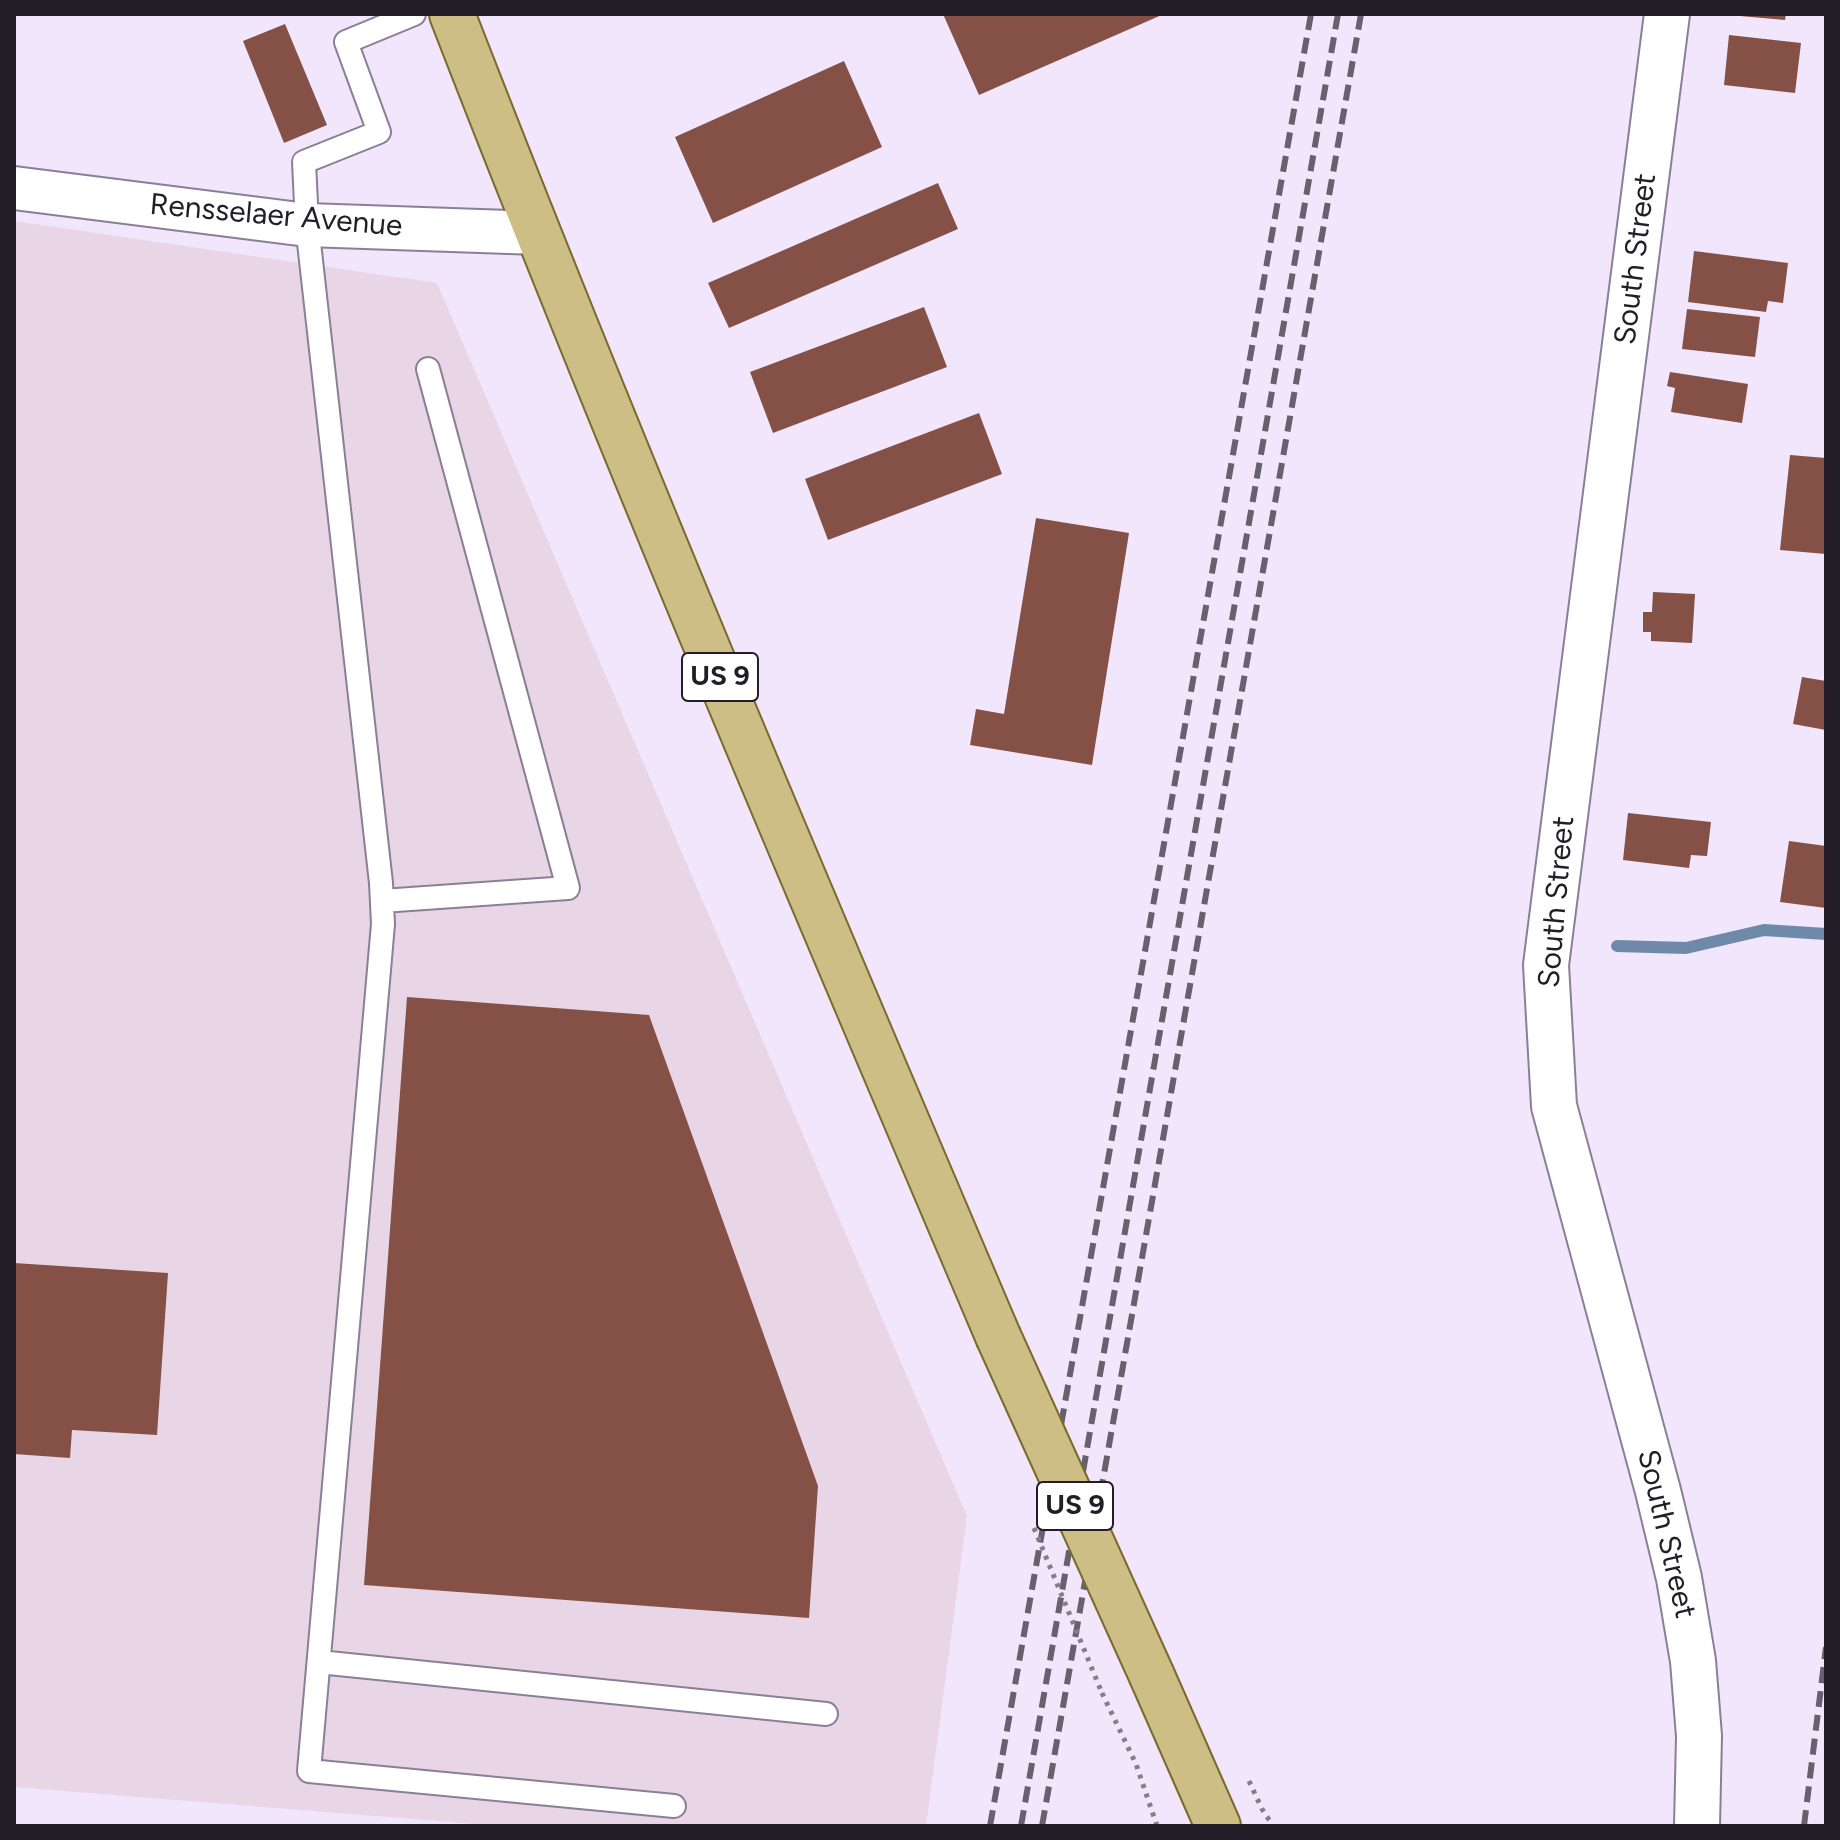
<!DOCTYPE html>
<style>
body{margin:0}
#map{position:relative;width:1840px;height:1840px;overflow:hidden;background:#f1e6fb;font-family:Figtree,sans-serif}
canvas{display:block}
.frame{position:absolute;inset:0;border:16px solid #221d26;pointer-events:none}
</style>
<div id="map">
<canvas width="1840" height="1840"></canvas>
<div class="frame"></div>
</div>
<script>
const ctx = document.querySelector('canvas').getContext('2d');
ctx.lineJoin = 'round';
function paint(path, color) {
  ctx.fillStyle = color;
  ctx.fill(path, 'evenodd');
}
function strokePath(path, color, width, dash) {
  ctx.strokeStyle = color;
  ctx.lineWidth = width;
  ctx.lineCap = dash ? 'butt' : 'round';
  ctx.setLineDash(dash || []);
  ctx.stroke(path);
}
function write(font, color, halo, rows, align = 'center') {
  ctx.font = font + ' Figtree,sans-serif';
  ctx.lineWidth = 8;
  ctx.setLineDash([]);
  ctx.textBaseline = 'middle';
  ctx.strokeStyle = halo;
  ctx.fillStyle = color;
  for (const [text, x, y, turn = 0] of rows) {
    ctx.save();
    ctx.translate(x, y);
    ctx.rotate((+turn || 0) * Math.PI / 180);
    ctx.textAlign = isNaN(turn) ? turn : align;
    if (halo) ctx.strokeText(text, 0, 0);
    ctx.fillText(text, 0, 0);
    ctx.restore();
  }
}
const industrial = new Path2D(`
 M 14,221 L 437,283 L 967,1516 L 926,1826 L 500,1826 L 14,1787 Z`);
const stream = new Path2D(`
 M 1617,946 L 1686,948 L 1764,930 L 1826,934`);
const building = new Path2D(`
 M 943,14 L 1164,14 L 979,95 Z
 M 1740,14 L 1786,14 L 1785,20 L 1740,16 Z
 M 285,24 L 327,125 L 284,143 L 243,41 Z
 M 1729,35 L 1801,43 L 1795,93 L 1724,85 Z
 M 844,61 L 882,147 L 713,223 L 675,137 Z
 M 938,183 L 958,229 L 729,328 L 708,283 Z
 M 1694,251 L 1788,263 L 1783,303 L 1768,301 L 1766,312 L 1688,302 Z
 M 924,307 L 947,367 L 773,433 L 750,372 Z
 M 1687,309 L 1760,317 L 1755,357 L 1682,349 Z
 M 1670,372 L 1748,384 L 1742,423 L 1671,412 L 1675,388 L 1667,386 Z
 M 979,413 L 1002,474 L 828,540 L 805,479 Z
 M 1790,455 L 1826,458 L 1826,554 L 1780,550 Z
 M 1036,518 L 1129,533 L 1092,765 L 970,745 L 976,709 L 1004,714 Z
 M 1653,592 L 1695,594 L 1692,643 L 1651,641 L 1651,632 L 1643,632 L 1643,612 L 1652,612 Z
 M 1802,677 L 1826,681 L 1826,730 L 1793,724 Z
 M 1628,813 L 1711,822 L 1707,856 L 1691,855 L 1689,868 L 1623,860 Z
 M 1789,841 L 1826,846 L 1826,908 L 1780,902 Z
 M 407,997 L 649,1015 L 818,1486 L 809,1618 L 364,1585 Z
 M 14,1263 L 168,1273 L 157,1435 L 72,1430 L 70,1458 L 14,1454 Z`);
const path = new Path2D(`
 M 1102,1693 L 1136,1764 L 1157,1826
 M 1249,1781 L 1262,1809 L 1273,1826`);
const service = new Path2D(`
 M 414,14 L 346,42 L 379,132 L 304,162 L 307,225 L 381,883 L 383,924 L 309,1771 L 674,1806
 M 382,901 L 568,888 L 428,369
 M 319,1662 L 826,1714`);
const minor = new Path2D(`
 M 14,188 L 307,225 L 538,233`);
const tertiary = new Path2D(`
 M 1667,14 L 1546,965 L 1554,1106 L 1658,1491 L 1679,1578 L 1693,1661 L 1699,1736 L 1697,1826`);
const primary = new Path2D(`
 M 452,14 C 624,458 811,897 998,1336
 M 1152,1676 L 1218,1826`);
const rail = new Path2D(`
 M 990,1826 L 1311,14
 M 1021,1826 L 1338,14
 M 1042,1826 L 1361,14
 M 1804,1826 L 1826,1647`);
const pathBridge = new Path2D(`
 M 1034,1528 L 1102,1693`);
const primaryBridge = new Path2D(`
 M 998,1336 L 1152,1676`);
const shields = [
 [720,677,76],
 [1075,1506,76]
];
const shieldNames = [
 ["US 9",720,677],
 ["US 9",1075,1506]
];
const streetNames = [
 ["Rensselaer Avenue",276,216,5],
 ["South Street",1636,259,-83],
 ["South Street",1557,902,-85],
 ["South Street",1666,1534,77]
];
paint(industrial, '#e8d6e7');
strokePath(stream, '#6f8aa9', 12);
paint(building, '#855146');
strokePath(service, '#8b7f97', 26);
strokePath(minor, '#8b7f97', 46);
strokePath(tertiary, '#8b7f97', 48);
strokePath(primary, '#7b6a2e', 48);
strokePath(path, '#857d8b', 5, [4, 6]);
strokePath(service, '#fff', 22);
strokePath(minor, '#fff', 42);
strokePath(tertiary, '#fff', 44);
strokePath(primary, '#cdbe85', 44);
strokePath(rail, '#67606d', 6, [16, 8]);
strokePath(primaryBridge, '#7b6a2e', 48, []);
strokePath(pathBridge, '#857d8b', 5, [4, 6]);
strokePath(primaryBridge, '#cdbe85', 44);
for (const [x, y, w] of shields) {
  const box = new Path2D();
  box.roundRect(x - w / 2, y - 24, w, 48, 6);
  ctx.fillStyle = '#fff';
  ctx.fill(box);
  strokePath(box, '#221d26', 2);
}
write('bold 28px', '#221d26', null, shieldNames);
write('30px', '#221d26', '#fff', streetNames);
</script>
